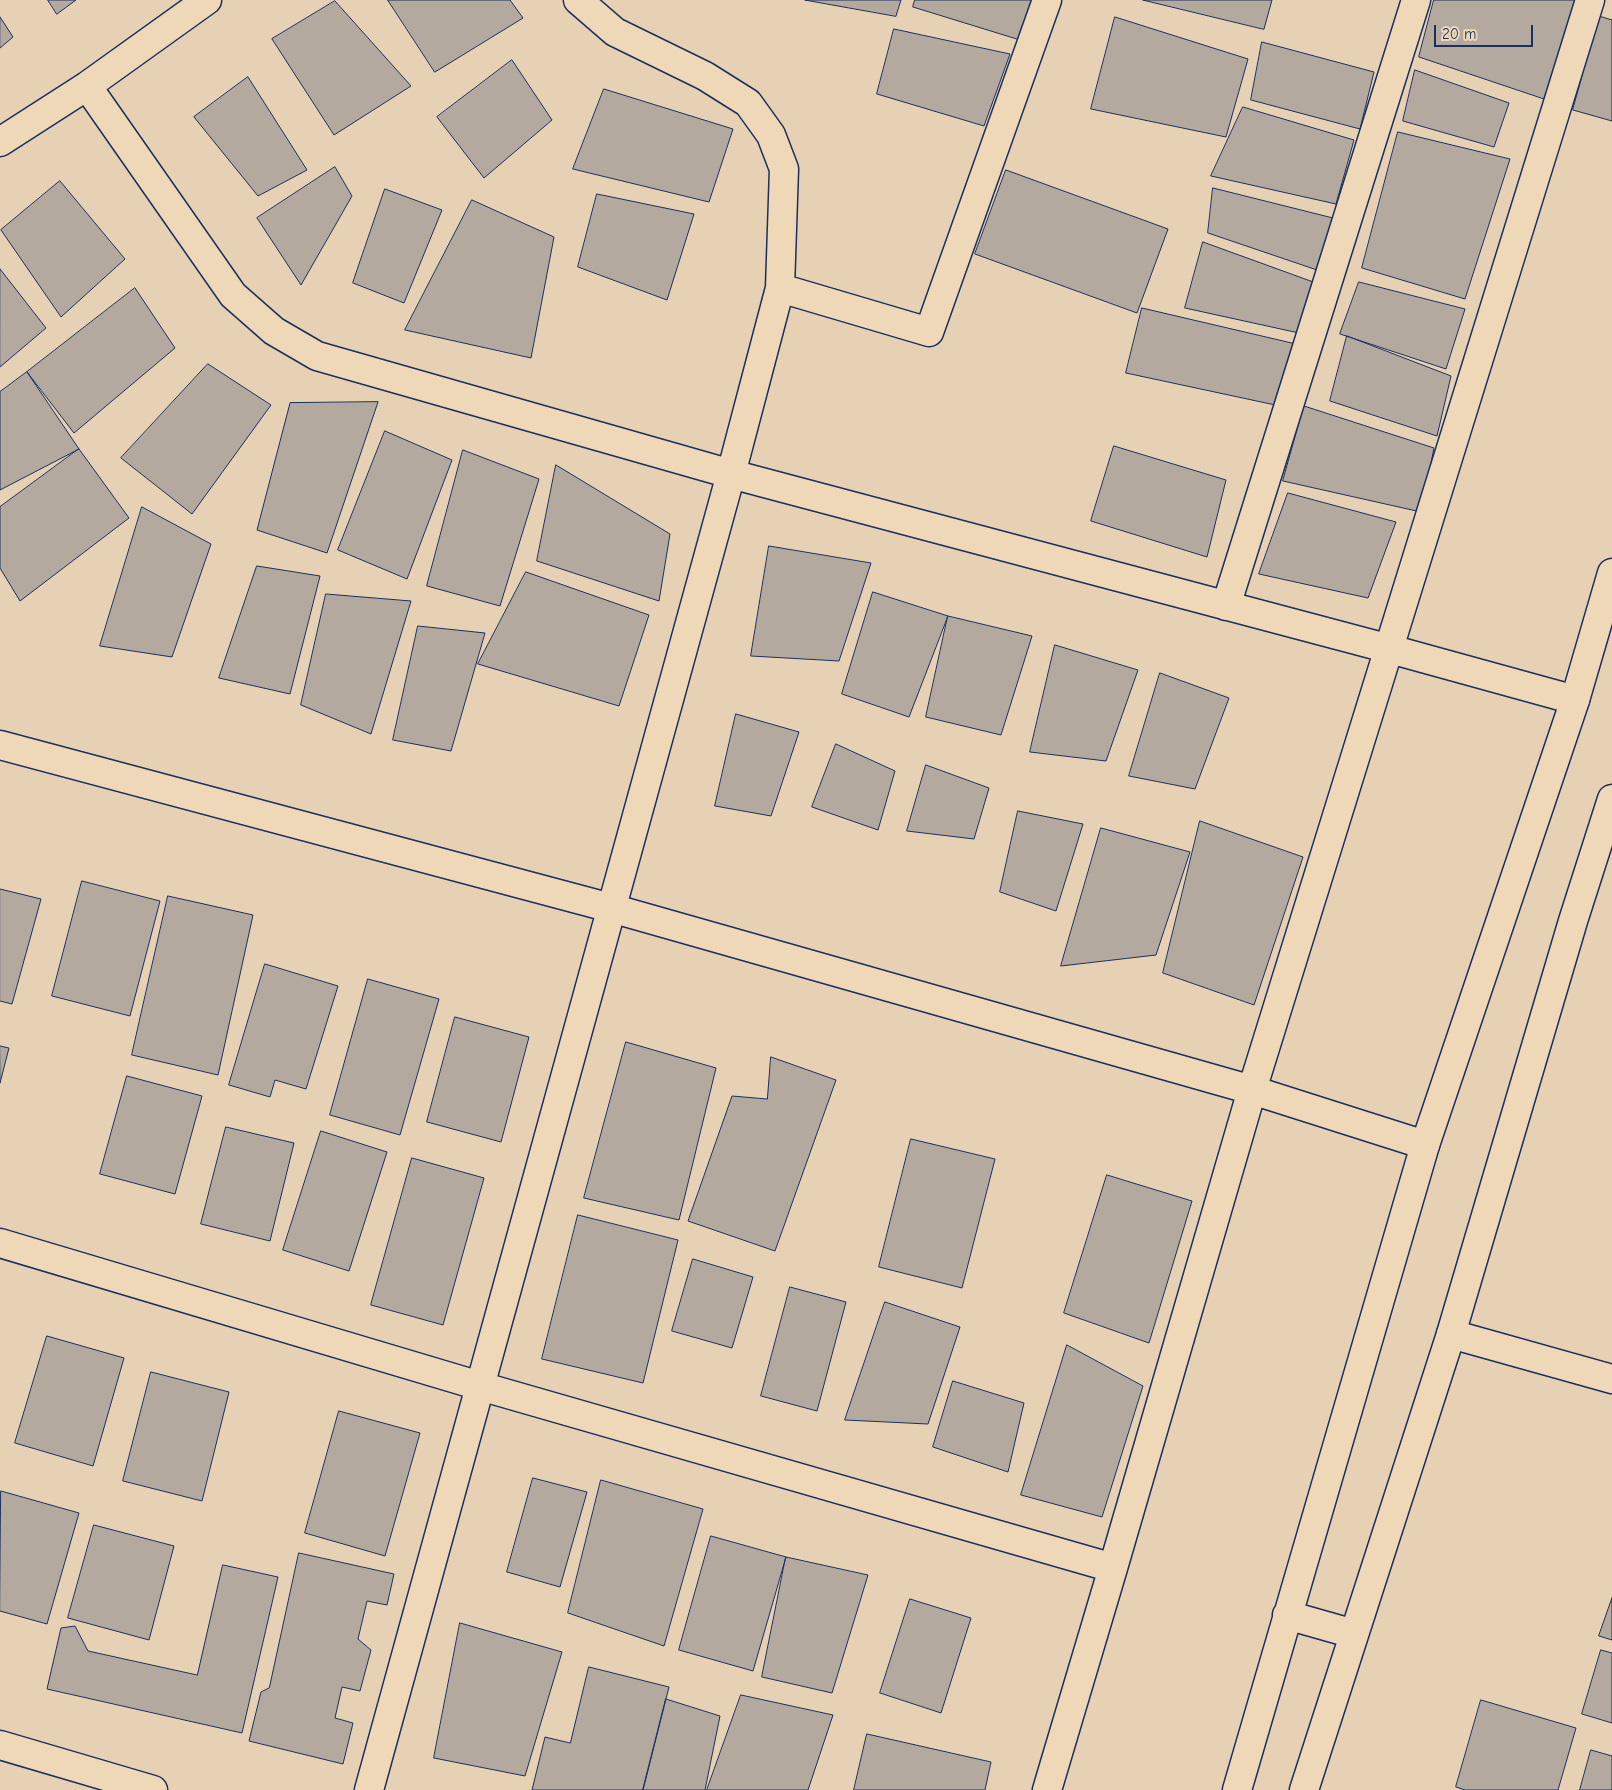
<!DOCTYPE html>
<style>
body{margin:0}
#map{position:relative;width:1612px;height:1790px;overflow:hidden;background:#e7d1b4;font-family:"Comic Neue",sans-serif}
canvas{display:block}
.scale{position:absolute;left:1434px;top:25px;width:99px;height:22px;box-sizing:border-box;border:2px solid #1b2f5e;border-top:0;padding-left:6px;font-size:15px;line-height:18px;white-space:nowrap;color:#1b2f5e;-webkit-text-stroke:4px #efd8b8;paint-order:stroke}
</style>
<div id="map">
<canvas width="1612" height="1790"></canvas>
<div class="scale">20 m</div>
</div>
<script>
const ctx = document.querySelector('canvas').getContext('2d');
ctx.lineJoin = 'round';
function paint(path, color) {
  ctx.fillStyle = color;
  ctx.fill(path, 'evenodd');
}
function strokePath(path, color, width, dash) {
  ctx.strokeStyle = color;
  ctx.lineWidth = width;
  ctx.lineCap = dash ? 'butt' : 'round';
  ctx.setLineDash(dash || []);
  ctx.stroke(path);
}
const building = new Path2D(`
 M 48,0 L 76,0 L 57,14 Z
 M 388,0 L 510,0 L 523,18 L 435,72 Z
 M 805,0 L 901,0 L 896,16 Z
 M 915,0 L 1032,0 L 1020,40 L 913,7 Z
 M 1143,0 L 1272,0 L 1264,29 Z
 M 1434,0 L 1578,0 L 1544,99 L 1419,57 Z
 M 335,1 L 411,86 L 334,135 L 272,39 Z
 M 1599,16 L 1612,20 L 1612,121 L 1573,110 Z
 M 0,17 L 13,37 L 0,48 Z
 M 1115,17 L 1248,59 L 1226,137 L 1091,109 Z
 M 894,29 L 1010,54 L 984,126 L 877,94 Z
 M 1262,42 L 1374,72 L 1360,129 L 1251,100 Z
 M 512,60 L 552,120 L 484,178 L 437,117 Z
 M 1415,70 L 1509,103 L 1494,147 L 1403,121 Z
 M 248,77 L 307,170 L 258,196 L 194,117 Z
 M 604,89 L 733,129 L 709,202 L 573,169 Z
 M 1243,107 L 1354,140 L 1336,204 L 1211,176 Z
 M 1398,132 L 1510,159 L 1465,299 L 1362,268 Z
 M 335,167 L 352,196 L 301,285 L 257,218 Z
 M 1006,170 L 1168,229 L 1137,313 L 975,254 Z
 M 60,181 L 125,259 L 61,317 L 1,230 Z
 M 1213,188 L 1333,218 L 1317,270 L 1208,233 Z
 M 385,189 L 442,210 L 404,303 L 353,283 Z
 M 597,194 L 694,214 L 667,300 L 578,267 Z
 M 472,200 L 554,237 L 531,358 L 405,330 Z
 M 1203,242 L 1316,283 L 1299,333 L 1185,308 Z
 M 0,269 L 46,328 L 0,367 Z
 M 1359,282 L 1465,309 L 1446,369 L 1340,334 Z
 M 135,288 L 175,348 L 74,433 L 27,372 Z
 M 1142,308 L 1296,344 L 1280,406 L 1126,373 Z
 M 1347,336 L 1451,376 L 1437,436 L 1330,401 Z
 M 208,364 L 271,405 L 192,514 L 121,458 Z
 M 27,372 L 79,449 L 0,490 L 0,392 Z
 M 378,402 L 327,553 L 257,530 L 290,403 Z
 M 1304,406 L 1434,448 L 1421,512 L 1283,481 Z
 M 385,431 L 452,460 L 407,579 L 338,550 Z
 M 1114,446 L 1226,480 L 1207,557 L 1091,521 Z
 M 79,449 L 129,518 L 20,601 L 0,568 L 0,507 Z
 M 463,450 L 539,479 L 500,606 L 427,586 Z
 M 556,465 L 670,534 L 659,601 L 537,561 Z
 M 1288,493 L 1396,522 L 1368,598 L 1259,574 Z
 M 142,507 L 211,544 L 172,657 L 100,646 Z
 M 769,546 L 871,563 L 839,661 L 751,656 Z
 M 257,566 L 320,576 L 290,694 L 219,678 Z
 M 526,572 L 649,615 L 619,706 L 478,664 Z
 M 873,592 L 948,616 L 909,717 L 842,694 Z
 M 326,594 L 411,601 L 371,734 L 301,705 Z
 M 948,616 L 1032,636 L 1001,735 L 926,717 Z
 M 418,626 L 485,633 L 451,751 L 393,740 Z
 M 1055,645 L 1138,670 L 1106,761 L 1030,752 Z
 M 1160,673 L 1229,698 L 1195,789 L 1129,776 Z
 M 736,714 L 799,732 L 771,816 L 715,806 Z
 M 836,744 L 895,771 L 878,830 L 812,807 Z
 M 926,765 L 989,788 L 974,839 L 907,831 Z
 M 1018,811 L 1083,824 L 1056,911 L 1000,892 Z
 M 1200,821 L 1303,857 L 1254,1005 L 1163,973 Z
 M 1101,828 L 1190,852 L 1156,955 L 1061,966 Z
 M 82,881 L 160,901 L 130,1016 L 52,996 Z
 M 0,889 L 41,899 L 12,1004 L 0,1001 Z
 M 168,896 L 253,915 L 218,1075 L 132,1055 Z
 M 265,964 L 338,986 L 306,1089 L 275,1080 L 270,1097 L 229,1085 Z
 M 368,979 L 439,999 L 400,1135 L 330,1115 Z
 M 455,1017 L 529,1037 L 501,1142 L 427,1122 Z
 M 626,1042 L 716,1068 L 679,1220 L 584,1198 Z
 M 0,1046 L 9,1048 L 0,1083 Z
 M 771,1057 L 836,1080 L 775,1251 L 688,1221 L 732,1096 L 767,1099 Z
 M 127,1076 L 202,1096 L 175,1194 L 100,1174 Z
 M 226,1127 L 294,1143 L 270,1241 L 201,1224 Z
 M 321,1131 L 387,1152 L 349,1271 L 283,1250 Z
 M 911,1139 L 995,1159 L 962,1288 L 879,1267 Z
 M 412,1158 L 484,1178 L 443,1325 L 371,1305 Z
 M 1107,1175 L 1192,1201 L 1149,1343 L 1064,1313 Z
 M 578,1215 L 678,1240 L 643,1383 L 542,1359 Z
 M 693,1259 L 753,1277 L 732,1348 L 672,1331 Z
 M 790,1287 L 846,1302 L 817,1411 L 761,1396 Z
 M 885,1302 L 960,1327 L 928,1424 L 845,1420 Z
 M 47,1336 L 124,1358 L 93,1466 L 15,1443 Z
 M 1067,1345 L 1143,1386 L 1102,1517 L 1021,1495 Z
 M 151,1372 L 229,1392 L 202,1501 L 123,1481 Z
 M 953,1381 L 1024,1403 L 1008,1472 L 933,1447 Z
 M 339,1411 L 420,1433 L 385,1556 L 305,1533 Z
 M 533,1478 L 587,1492 L 560,1587 L 507,1572 Z
 M 601,1480 L 703,1509 L 664,1646 L 568,1613 Z
 M 1,1491 L 79,1513 L 47,1624 L 0,1611 Z
 M 94,1525 L 174,1546 L 149,1640 L 68,1618 Z
 M 711,1536 L 786,1557 L 753,1671 L 679,1650 Z
 M 299,1553 L 394,1574 L 387,1605 L 367,1601 L 358,1639 L 371,1650 L 360,1691 L 342,1687 L 335,1718 L 353,1723 L 343,1764 L 249,1741 L 261,1692 L 269,1688 Z
 M 786,1557 L 868,1575 L 832,1693 L 762,1677 Z
 M 223,1565 L 278,1577 L 242,1733 L 47,1689 L 61,1628 L 75,1626 L 88,1651 L 197,1675 Z
 M 1612,1598 L 1612,1640 L 1599,1636 Z
 M 910,1599 L 971,1618 L 941,1713 L 880,1693 Z
 M 460,1623 L 562,1652 L 525,1776 L 434,1758 Z
 M 1601,1650 L 1612,1653 L 1612,1723 L 1582,1714 Z
 M 589,1667 L 669,1687 L 643,1790 L 532,1790 L 545,1737 L 570,1743 Z
 M 741,1695 L 833,1715 L 808,1790 L 707,1790 Z
 M 666,1699 L 720,1716 L 705,1790 L 643,1790 Z
 M 1481,1700 L 1576,1728 L 1558,1790 L 1465,1790 L 1456,1787 Z
 M 867,1734 L 991,1762 L 985,1790 L 854,1790 Z
 M 1591,1750 L 1612,1756 L 1612,1790 L 1580,1790 Z`);
const minor = new Path2D(`
 M 87,86 L 233,295 L 274,331 L 317,356 L 731,474 L 1390,649 L 1575,700
 M 0,142 L 87,86 L 207,0
 M 780,288 L 929,332 L 1047,0
 M 1226,606 L 1416,0
 M 0,745 L 611,908 L 1252,1090 L 1425,1145
 M 0,1243 L 480,1386 L 1113,1568
 M 1451,1334 L 1612,1379
 M 0,1745 L 153,1790
 M 369,1790 L 731,474 L 780,288 L 784,169 L 771,135 L 748,103 L 705,76 L 615,32 L 578,0
 M 1047,1790 L 1113,1568 L 1252,1090 L 1590,0`);
const major = new Path2D(`
 M 1287,1615 L 1354,1634
 M 1237,1790 L 1425,1145 L 1575,700 L 1612,573
 M 1304,1790 L 1451,1334 L 1573,921 L 1612,799`);
paint(building, '#b4a99f');
strokePath(building, '#1b2f5e', 1);
strokePath(minor, '#1b2f5e', 31);
strokePath(major, '#1b2f5e', 31);
strokePath(minor, '#efd8b8', 28);
strokePath(major, '#efd8b8', 28);
</script>
